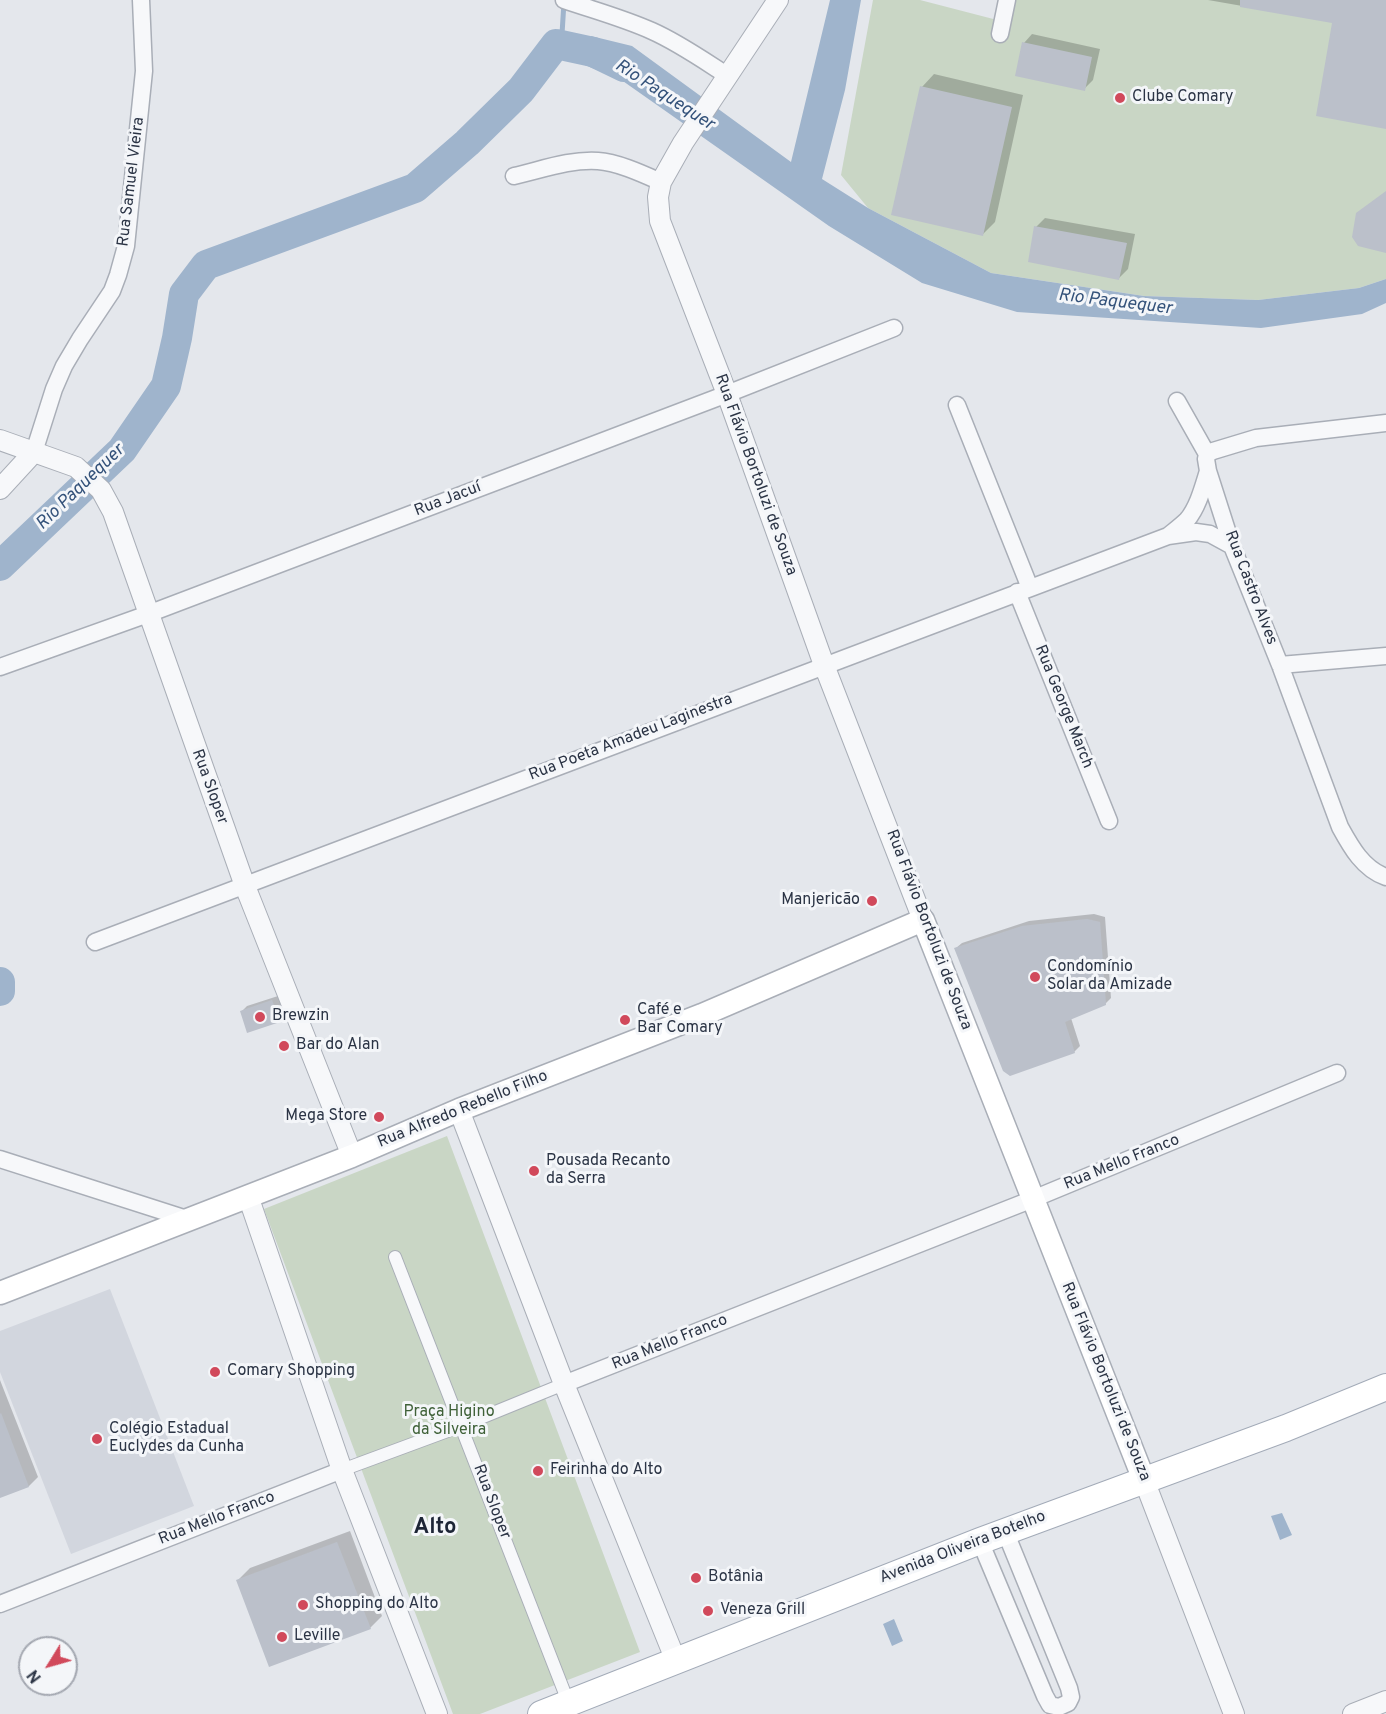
<!DOCTYPE html>
<meta charset="utf-8">
<style>
body{margin:0}
#map{position:relative;width:1386px;height:1714px;overflow:hidden;background:#e4e7ec;font-family:Overpass,sans-serif}
canvas{display:block}
.north{position:absolute;left:18px;top:1636px;width:60px;height:60px;box-sizing:border-box;background:#f4f6f9;border:2px solid #a4a8b1;border-radius:50%;rotate:233deg;font-size:16px;font-weight:700;line-height:24px;text-align:center;color:#2b3445}
.north::after{content:'';display:block;margin:auto;width:21px;height:27px;background:#d1495b;clip-path:polygon(50% 0,100% 100%,50% 72%,0 100%)}
</style>
<div id="map">
<canvas width="1386" height="1714"></canvas>
<div class="north">N</div>
</div>
<script>
const ctx = document.querySelector('canvas').getContext('2d');
ctx.lineJoin = 'round';
function paint(path, color) {
  ctx.fillStyle = color;
  ctx.fill(path, 'evenodd');
}
function strokePath(path, color, width, dash) {
  ctx.strokeStyle = color;
  ctx.lineWidth = width;
  ctx.lineCap = dash ? 'butt' : 'round';
  ctx.setLineDash(dash || []);
  ctx.stroke(path);
}
function write(font, color, halo, rows, align = 'center') {
  ctx.font = font + ' Overpass,sans-serif';
  ctx.lineWidth = 6;
  ctx.setLineDash([]);
  ctx.textBaseline = 'middle';
  ctx.strokeStyle = halo;
  ctx.fillStyle = color;
  for (const [text, x, y, turn = 0] of rows) {
    ctx.save();
    ctx.translate(x, y);
    ctx.rotate((+turn || 0) * Math.PI / 180);
    ctx.textAlign = isNaN(turn) ? turn : align;
    if (halo) ctx.strokeText(text, 0, 0);
    ctx.fillText(text, 0, 0);
    ctx.restore();
  }
}
const built = new Path2D(`
 M 110,1289 L 194,1506 L 71,1554 L 0,1372 L 0,1331 Z`);
const green = new Path2D(`
 M 873,0 L 920,0 L 1001,21 L 1006,0 L 1386,0 L 1386,279 L 1359,288 L 1258,300 L 1144,296 L 991,273 L 868,208 L 841,175 Z
 M 447,1136 L 640,1652 L 480,1714 L 453,1714 L 264,1209 Z`);
const water = new Path2D(`
 M 830,0 L 861,0 L 845,90 L 822,179 L 868,208 L 991,273 L 1144,296 L 1258,300 L 1359,288 L 1386,279 L 1386,303 L 1362,314 L 1261,328 L 1017,312 L 922,283 L 829,226 L 620,79 L 582,64 L 591,36 L 632,46 L 791,162 Z
 M 1282,1513 L 1292,1535 L 1280,1540 L 1271,1516 Z
 M 894,1619 L 903,1641 L 892,1646 L 883,1624 Z`);
const shadow = new Path2D(`
 M 1208,0 L 1386,0 L 1386,127 L 1334,22 Z
 M 1032,34 L 1100,49 L 1093,80 L 1084,89 L 1024,43 Z
 M 934,74 L 1023,95 L 995,222 L 983,234 L 922,87 Z
 M 1045,218 L 1135,234 L 1128,269 L 1119,278 L 1036,227 Z
 M 1094,914 L 1105,917 L 1111,998 L 1105,1004 L 1071,1018 L 1080,1046 L 1074,1052 L 956,948 L 962,943 L 1029,921 Z
 M 278,996 L 284,1015 L 279,1020 L 241,1012 L 247,1006 Z
 M 0,1380 L 38,1477 L 29,1486 L 0,1497 Z
 M 350,1531 L 382,1616 L 370,1628 L 238,1580 L 250,1568 Z`);
const stream = new Path2D(`
 M 556,44 L 562,34 L 564,2`);
const river = new Path2D(`
 M 0,566 L 122,450 L 166,386 L 177,338 L 184,294 L 206,265 L 415,188 L 467,143 L 521,90 L 556,44 L 593,52 L 624,67
 M 0,982 L 0,991`);
const building = new Path2D(`
 M 1240,0 L 1386,0 L 1386,129 L 1316,116 L 1332,23 L 1240,7 Z
 M 1022,42 L 1092,57 L 1085,91 L 1015,76 Z
 M 920,86 L 1012,107 L 983,236 L 891,215 Z
 M 1386,191 L 1386,253 L 1358,246 L 1352,237 L 1356,213 Z
 M 1034,226 L 1127,243 L 1119,280 L 1028,262 Z
 M 1087,919 L 1100,922 L 1106,1005 L 1065,1022 L 1075,1053 L 1010,1076 L 1003,1071 L 954,948 L 1022,926 Z
 M 272,1000 L 280,1022 L 247,1033 L 240,1011 Z
 M 1,1413 L 29,1487 L 0,1498 L 0,1414 Z
 M 337,1542 L 371,1629 L 269,1667 L 236,1580 Z`);
const pedestrian = new Path2D(`
 M 395,1257 L 569,1704
 M 342,1470 L 461,1426 L 564,1384`);
const minor = new Path2D(`
 M 564,0 C 593,10 623,18 652,31 C 679,43 703,60 728,76
 M 1000,34 L 1007,0
 M 514,176 C 541,170 570,159 598,161 C 617,162 643,174 661,182
 M 1177,401 L 1207,454
 M 957,405 L 1030,588
 M 1386,423 L 1256,438 L 1213,451 L 1207,454 L 1206,459 L 1208,471 L 1232,546 L 1280,665 L 1340,827 C 1351,847 1363,869 1386,877
 M 34,452 L 54,389 L 64,366 L 80,339 L 112,291 L 118,275 L 126,246 L 144,71 L 141,0
 M 1168,536 C 1174,531 1181,526 1187,520 C 1198,507 1203,487 1208,471
 M 1017,592 L 1109,821
 M 1280,665 L 1386,656
 M 0,667 L 148,614 L 727,394 L 894,328
 M 95,942 C 453,809 809,669 1168,536 L 1196,532 L 1210,534 L 1232,546
 M 0,1159 L 187,1219
 M 564,1384 L 1033,1199 L 1337,1073
 M 980,1541 L 1045,1696 L 1050,1705 L 1059,1707 L 1068,1703 L 1071,1697 L 1069,1688 L 1005,1531
 M 0,1604 L 342,1470`);
const tertiary = new Path2D(`
 M 778,0 L 683,143 L 661,182 L 658,197 L 660,221 L 727,394 L 824,665 L 923,920
 M 0,440 L 76,467 L 101,490 L 113,512 L 245,886 L 352,1156
 M 0,489 L 34,452
 M 459,1110 L 564,1384 L 676,1661
 M 248,1196 L 342,1470 L 437,1714
 M 1144,1480 L 1234,1714
 M 1353,1714 L 1386,1701`);
const secondary = new Path2D(`
 M 0,1293 L 352,1156 L 459,1110 L 702,1015 L 923,920 L 1144,1480`);
const primary = new Path2D(`
 M 541,1714 L 980,1541 L 1286,1428 L 1386,1387`);
const markers = [
 [1120,98,6,"#d1495b"],
 [872,901,6,"#d1495b"],
 [1035,977,6,"#d1495b"],
 [260,1017,6,"#d1495b"],
 [625,1020,6,"#d1495b"],
 [284,1046,6,"#d1495b"],
 [379,1117,6,"#d1495b"],
 [534,1171,6,"#d1495b"],
 [215,1372,6,"#d1495b"],
 [97,1439,6,"#d1495b"],
 [538,1471,6,"#d1495b"],
 [696,1578,6,"#d1495b"],
 [303,1605,6,"#d1495b"],
 [708,1611,6,"#d1495b"],
 [282,1637,6,"#d1495b"]
];
const poiNames = [
 ["Clube Comary",1132,98],
 ["Manjericão",860,901,"right"],
 ["Condomínio",1047,968],
 ["Solar da Amizade",1047,986],
 ["Café e",637,1011],
 ["Bar Comary",637,1029],
 ["Brewzin",272,1017],
 ["Bar do Alan",296,1046],
 ["Mega Store",367,1117,"right"],
 ["Pousada Recanto",546,1162],
 ["da Serra",546,1180],
 ["Comary Shopping",227,1372],
 ["Colégio Estadual",109,1430],
 ["Euclydes da Cunha",109,1448],
 ["Feirinha do Alto",550,1471],
 ["Botânia",708,1578],
 ["Shopping do Alto",315,1605],
 ["Veneza Grill",720,1611],
 ["Leville",294,1637]
];
const streetNames = [
 ["Rua Samuel Vieira",132,182,-83],
 ["Rua Flávio Bortoluzi de Souza",755,475,70],
 ["Rua Jacuí",448,500,-21],
 ["Rua Castro Alves",1250,588,69],
 ["Rua George March",1063,707,68],
 ["Rua Poeta Amadeu Laginestra",631,738,-21],
 ["Rua Sloper",209,787,70],
 ["Rua Flávio Bortoluzi de Souza",928,930,69],
 ["Rua Alfredo Rebello Filho",463,1110,-22],
 ["Rua Mello Franco",1122,1163,-22],
 ["Rua Mello Franco",670,1343,-22],
 ["Rua Flávio Bortoluzi de Souza",1105,1382,68],
 ["Rua Sloper",491,1502,69],
 ["Rua Mello Franco",217,1519,-21],
 ["Avenida Oliveira Botelho",963,1548,-21]
];
const parkNames = [
 ["Praça Higino",449,1413],
 ["da Silveira",449,1431]
];
const waterNames = [
 ["Rio Paquequer",664,96,33],
 ["Rio Paquequer",1115,303,7],
 ["Rio Paquequer",81,488,-44]
];
const districtNames = [
 ["Alto",435,1529]
];
paint(built, '#d2d6de');
paint(green, '#c9d6c5');
paint(water, '#9fb4cc');
paint(shadow, '#0003');
strokePath(stream, '#9fb4cc', 5);
strokePath(river, '#9fb4cc', 30);
paint(building, '#bbc0ca');
strokePath(pedestrian, '#a9aeb7', 14);
strokePath(minor, '#a9aeb7', 19);
strokePath(tertiary, '#a9aeb7', 22);
strokePath(secondary, '#a9aeb7', 25);
strokePath(primary, '#a3abb8', 28);
strokePath(pedestrian, '#f7f8fa', 12);
strokePath(minor, '#f7f8fa', 16);
strokePath(tertiary, '#f7f8fa', 20);
strokePath(secondary, '#fff', 22);
strokePath(primary, '#fff', 26);
for (const [x, y, r, color] of markers) {
  const dot = new Path2D();
  dot.arc(x, y, r, 0, 2 * Math.PI);
  ctx.fillStyle = color;
  ctx.fill(dot);
  strokePath(dot, '#f4f6f9', 2);
}
write('16px', '#2b3445', '#f4f6f9', poiNames, 'left');
write('16px', '#2b3445', '#f4f6f9', streetNames);
write('16px', '#3f6138', '#f4f6f9', parkNames);
write('italic 18px', '#34527a', '#f4f6f9', waterNames);
write('bold 22px', '#1d2536', '#f4f6f9', districtNames);
</script>
